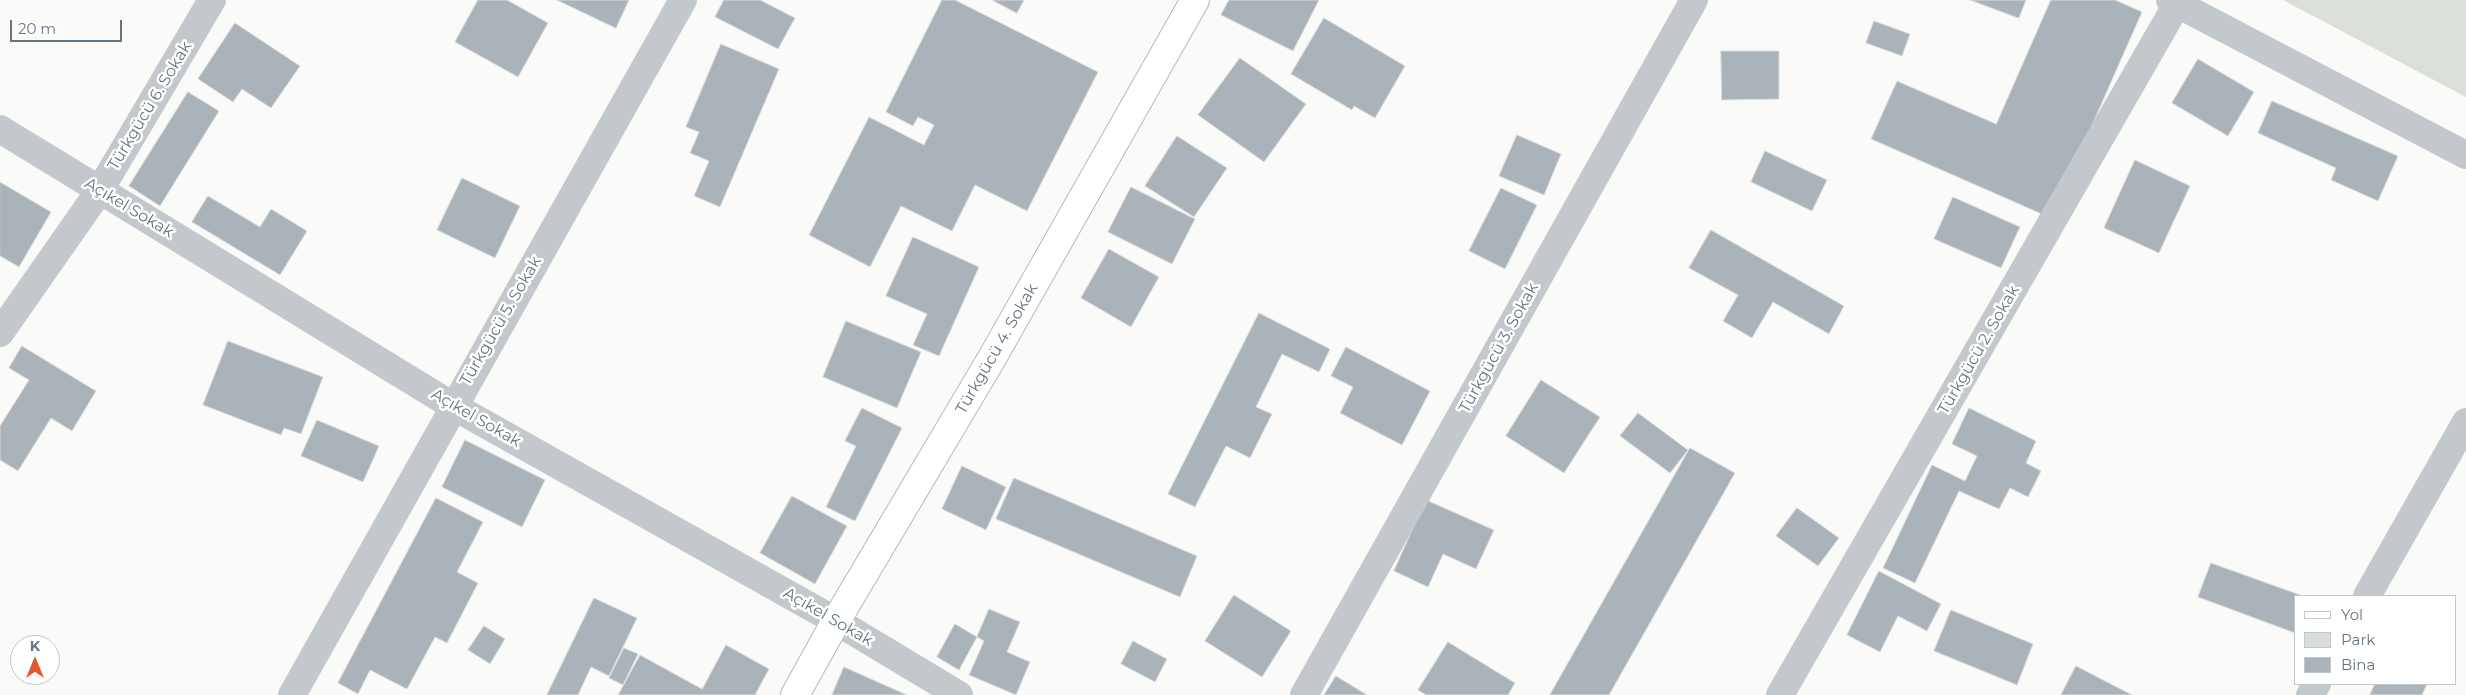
<!DOCTYPE html>
<meta charset="utf-8">
<style>
body{margin:0}
#map{position:relative;width:2466px;height:695px;overflow:hidden;background:#fafaf8;font-family:Montserrat,sans-serif}
canvas{display:block}
.legend{position:absolute;left:2294px;top:595px;width:162px;height:90px;box-sizing:border-box;background:#fff;border:1px solid #c1c8cd;margin:0;padding:6px 9px;list-style:none;font-size:15px;color:#657683}
.legend li{display:flex;align-items:center;gap:10px;height:25px}
.legend b{width:25px;border:1px solid #c1c8cd}
.north{position:absolute;left:10px;top:635px;width:50px;height:50px;box-sizing:border-box;background:#fff;border:1px solid #c1c8cd;border-radius:50%;rotate:0deg;font-size:14px;font-weight:700;line-height:20px;text-align:center;color:#657683}
.north::after{content:'';display:block;margin:auto;width:18px;height:22px;background:#e4572e;clip-path:polygon(50% 0,100% 100%,50% 72%,0 100%)}
.scale{position:absolute;left:10px;top:20px;width:112px;height:22px;box-sizing:border-box;border:2px solid #657683;border-top:0;padding-left:6px;font-size:15px;line-height:18px;white-space:nowrap;color:#657683;-webkit-text-stroke:4px #fff;paint-order:stroke}
</style>
<div id="map">
<canvas width="2466" height="695"></canvas>
<ul class="legend">
<li><b style="height:6px;background:#fff"></b>Yol</li>
<li><b style="height:14px;background:#dadfd7"></b>Park</li>
<li><b style="height:14px;background:#aab3b9"></b>Bina</li>
</ul>
<div class="north">K</div>
<div class="scale">20 m</div>
</div>
<script>
const ctx = document.querySelector('canvas').getContext('2d');
ctx.lineJoin = 'round';
function paint(path, color) {
  ctx.fillStyle = color;
  ctx.fill(path, 'evenodd');
}
function strokePath(path, color, width, dash) {
  ctx.strokeStyle = color;
  ctx.lineWidth = width;
  ctx.lineCap = dash ? 'butt' : 'round';
  ctx.setLineDash(dash || []);
  ctx.stroke(path);
}
function write(font, color, halo, rows, align = 'center') {
  ctx.font = font + ' Montserrat,sans-serif';
  ctx.lineWidth = 5;
  ctx.setLineDash([]);
  ctx.textBaseline = 'middle';
  ctx.strokeStyle = halo;
  ctx.fillStyle = color;
  for (const [text, x, y, turn = 0] of rows) {
    ctx.save();
    ctx.translate(x, y);
    ctx.rotate((+turn || 0) * Math.PI / 180);
    ctx.textAlign = isNaN(turn) ? turn : align;
    if (halo) ctx.strokeText(text, 0, 0);
    ctx.fillText(text, 0, 0);
    ctx.restore();
  }
}
const green = new Path2D(`
 M 2283,0 L 2466,0 L 2466,97 Z`);
const building = new Path2D(`
 M 478,0 L 507,0 L 548,23 L 518,77 L 455,42 Z
 M 557,0 L 629,0 L 616,28 Z
 M 724,0 L 760,0 L 795,18 L 778,49 L 715,17 Z
 M 942,0 L 955,0 L 1098,72 L 1027,211 L 975,185 L 952,231 L 901,206 L 870,267 L 809,235 L 869,117 L 924,145 L 934,125 L 918,117 L 913,126 L 886,112 Z
 M 992,0 L 1024,0 L 1017,13 Z
 M 1229,0 L 1319,0 L 1293,51 L 1221,15 Z
 M 1970,0 L 2026,0 L 2019,18 Z
 M 2051,0 L 2115,0 L 2142,12 L 2051,218 L 1871,139 L 1897,81 L 1996,124 Z
 M 1324,18 L 1405,66 L 1375,118 L 1354,106 L 1352,110 L 1291,74 Z
 M 1874,21 L 1910,34 L 1902,56 L 1866,43 Z
 M 235,23 L 300,66 L 271,108 L 242,89 L 233,102 L 198,79 Z
 M 721,44 L 779,69 L 720,207 L 694,196 L 709,161 L 690,153 L 699,132 L 686,127 Z
 M 1721,51 L 1779,51 L 1779,99 L 1722,100 Z
 M 1240,58 L 1306,104 L 1264,162 L 1198,115 Z
 M 2198,59 L 2254,92 L 2228,136 L 2172,103 Z
 M 188,92 L 219,111 L 160,206 L 129,186 Z
 M 2272,101 L 2398,156 L 2378,201 L 2331,180 L 2336,168 L 2258,133 Z
 M 1517,135 L 1561,154 L 1544,195 L 1499,176 Z
 M 1177,136 L 1227,168 L 1194,217 L 1145,186 Z
 M 1765,151 L 1827,180 L 1812,211 L 1751,182 Z
 M 2135,160 L 2190,186 L 2159,253 L 2104,228 Z
 M 462,178 L 520,206 L 495,258 L 437,230 Z
 M 0,182 L 51,212 L 19,267 L 0,256 Z
 M 1131,187 L 1195,219 L 1172,264 L 1108,232 Z
 M 1501,188 L 1537,205 L 1505,269 L 1469,251 Z
 M 208,196 L 260,227 L 271,209 L 307,231 L 280,275 L 192,222 Z
 M 1953,197 L 2020,227 L 2001,268 L 1934,239 Z
 M 1711,230 L 1844,306 L 1829,334 L 1773,302 L 1752,338 L 1723,321 L 1738,295 L 1689,268 Z
 M 913,237 L 979,267 L 939,356 L 913,345 L 927,314 L 886,296 Z
 M 1109,249 L 1159,277 L 1131,327 L 1081,298 Z
 M 1259,313 L 1330,349 L 1319,372 L 1282,354 L 1256,407 L 1272,414 L 1250,458 L 1226,446 L 1195,507 L 1168,494 Z
 M 846,321 L 921,352 L 897,408 L 823,377 Z
 M 228,341 L 323,377 L 301,434 L 284,428 L 281,435 L 203,405 Z
 M 22,346 L 96,391 L 72,431 L 51,418 L 18,471 L 0,460 L 0,426 L 29,380 L 9,368 Z
 M 1346,347 L 1430,391 L 1402,445 L 1340,413 L 1353,387 L 1331,376 Z
 M 1541,380 L 1600,417 L 1564,473 L 1506,436 Z
 M 862,408 L 902,428 L 855,521 L 826,507 L 856,446 L 845,441 Z
 M 1969,408 L 2036,441 L 2026,463 L 2041,471 L 2028,497 L 2010,488 L 1999,509 L 1959,491 L 1915,583 L 1883,568 L 1932,465 L 1965,481 L 1977,456 L 1952,444 Z
 M 1638,413 L 1688,450 L 1670,473 L 1620,436 Z
 M 317,420 L 379,446 L 363,482 L 301,456 Z
 M 465,440 L 545,480 L 522,527 L 442,487 Z
 M 1690,448 L 1735,473 L 1609,695 L 1550,695 Z
 M 962,466 L 1006,487 L 986,530 L 942,509 Z
 M 1014,478 L 1197,556 L 1180,597 L 996,519 Z
 M 792,496 L 847,526 L 815,584 L 760,553 Z
 M 436,498 L 483,522 L 457,572 L 478,583 L 447,643 L 435,637 L 407,689 L 370,670 L 358,694 L 338,683 Z
 M 1426,500 L 1494,530 L 1476,569 L 1443,554 L 1428,587 L 1394,571 Z
 M 1797,508 L 1839,538 L 1818,566 L 1776,536 Z
 M 2211,563 L 2303,596 L 2295,596 L 2295,633 L 2198,597 Z
 M 1879,571 L 1941,604 L 1927,631 L 1898,616 L 1880,652 L 1847,635 Z
 M 1234,595 L 1291,631 L 1262,677 L 1205,641 Z
 M 594,598 L 637,618 L 609,676 L 591,667 L 578,695 L 547,695 Z
 M 989,609 L 1020,622 L 1007,652 L 1030,662 L 1016,695 L 969,675 L 984,641 L 977,637 Z
 M 1951,610 L 2033,644 L 2017,685 L 1934,651 Z
 M 955,624 L 977,637 L 959,670 L 937,657 Z
 M 484,626 L 505,639 L 490,664 L 468,650 Z
 M 1133,641 L 1167,659 L 1155,682 L 1121,664 Z
 M 1448,642 L 1515,683 L 1508,695 L 1426,695 L 1418,690 Z
 M 726,645 L 769,669 L 755,695 L 618,695 L 640,655 L 702,689 Z
 M 624,648 L 638,654 L 623,685 L 609,678 Z
 M 2076,666 L 2132,695 L 2061,695 Z
 M 844,667 L 907,695 L 832,695 Z
 M 1336,676 L 1367,695 L 1324,695 Z
 M 2375,684 L 2427,684 L 2422,695 L 2370,695 Z`);
const minor = new Path2D(`
 M 2170,0 L 2466,155
 M 0,129 L 453,406 L 836,621 L 959,695
 M 0,333 L 100,190 L 212,0
 M 2367,596 L 2466,422
 M 292,695 L 683,0
 M 1304,695 L 1694,0
 M 1780,695 L 2177,4
 M 2310,695 L 2317,684`);
const secondary = new Path2D(`
 M 795,695 L 836,621 L 992,358 L 1195,0`);
const streetNames = [
 ["Türkgücü 6. Sokak",150,106,-59],
 ["Açıkel Sokak",129,208,31],
 ["Türkgücü 5. Sokak",501,321,-60],
 ["Türkgücü 3. Sokak",1499,348,-61],
 ["Türkgücü 4. Sokak",997,349,-60],
 ["Türkgücü 2. Sokak",1979,350,-60],
 ["Açıkel Sokak",476,418,30],
 ["Açıkel Sokak",828,617,30]
];
paint(green, '#dadfd7');
paint(building, '#aab3b9');
strokePath(building, '#dcdcda', 1);
strokePath(secondary, '#b3babf', 30);
strokePath(minor, '#c3c8cc', 28);
strokePath(secondary, '#fff', 28);
write('16px', '#657683', '#fff', streetNames);
</script>
